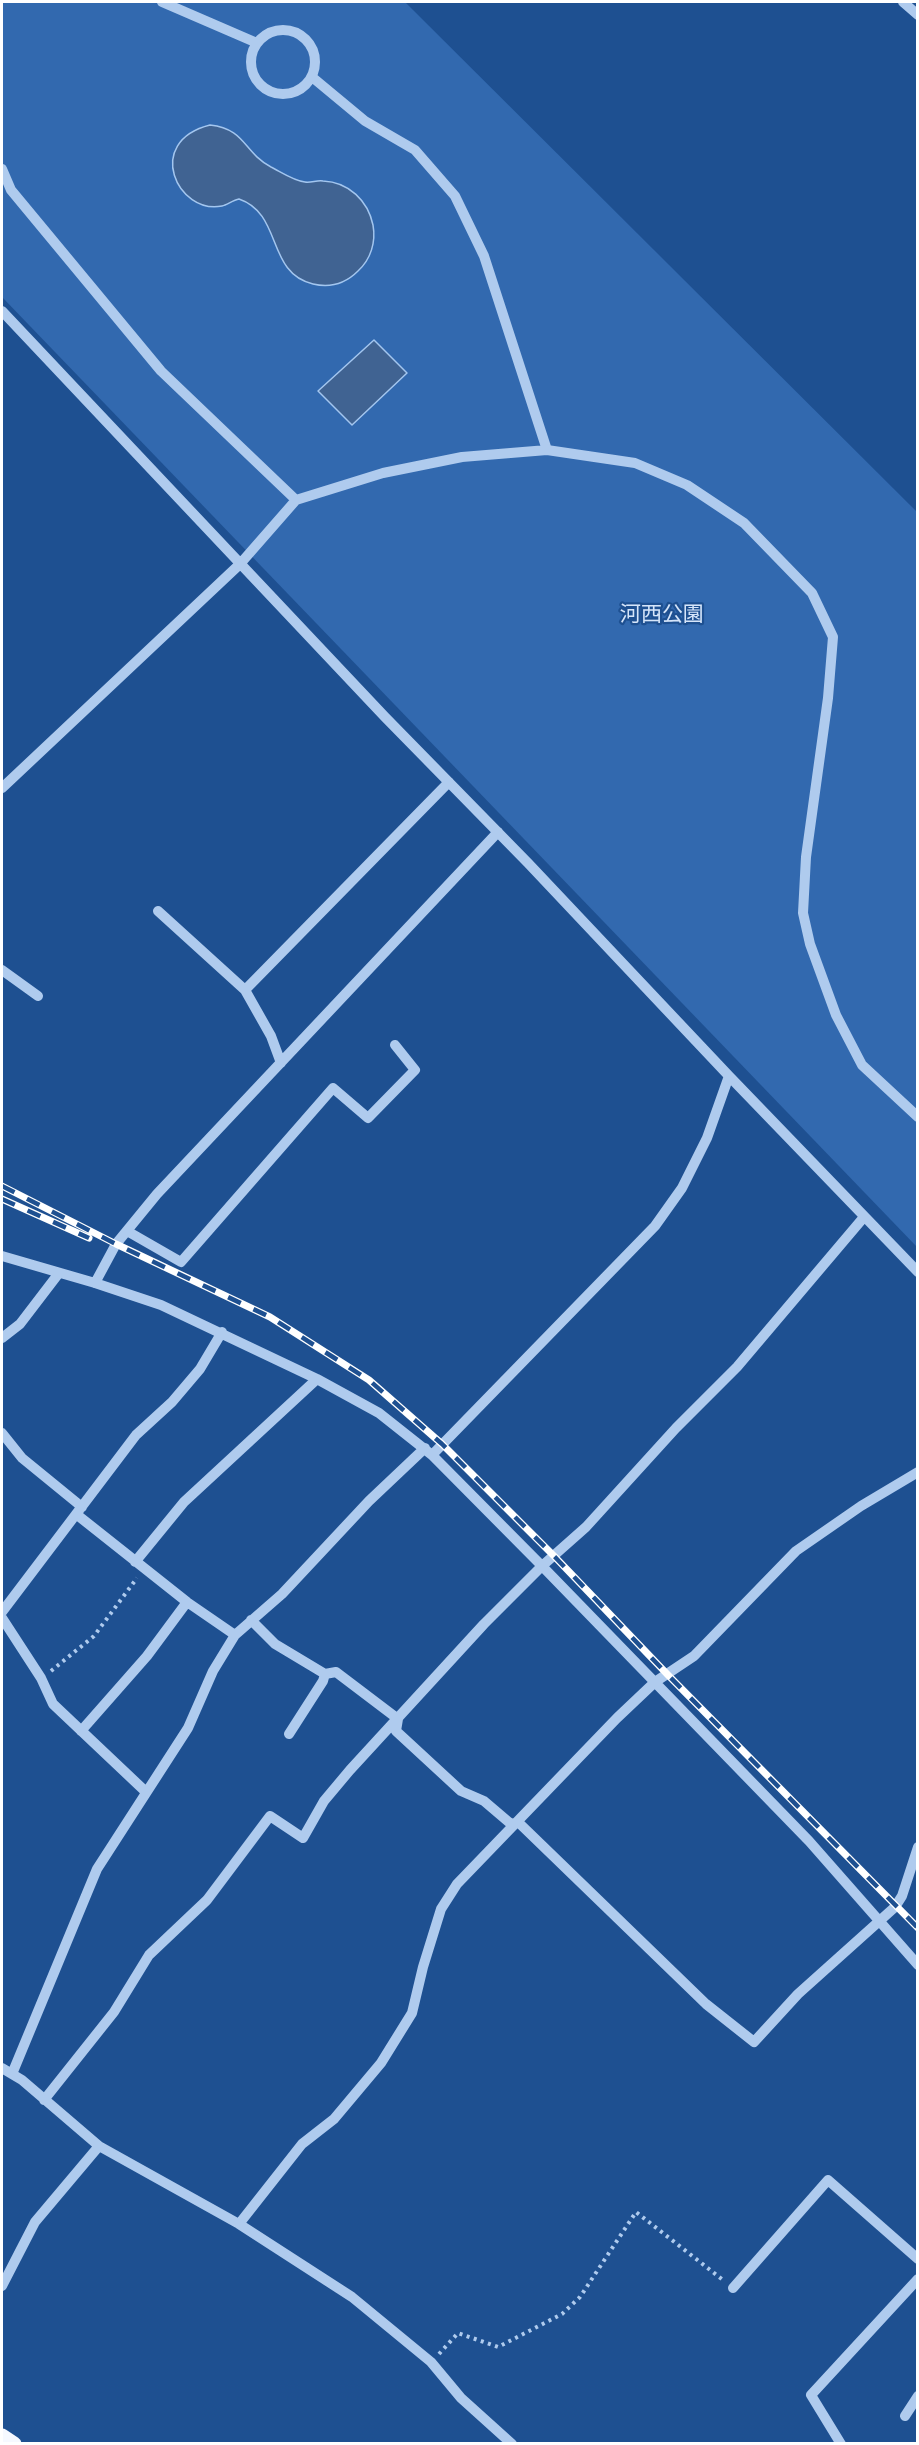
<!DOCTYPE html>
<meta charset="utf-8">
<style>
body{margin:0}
#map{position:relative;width:919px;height:2445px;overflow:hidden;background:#1e5091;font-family:Poppins,sans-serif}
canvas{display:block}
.frame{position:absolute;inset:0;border:3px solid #fff;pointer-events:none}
</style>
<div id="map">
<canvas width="919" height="2445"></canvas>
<div class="frame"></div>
</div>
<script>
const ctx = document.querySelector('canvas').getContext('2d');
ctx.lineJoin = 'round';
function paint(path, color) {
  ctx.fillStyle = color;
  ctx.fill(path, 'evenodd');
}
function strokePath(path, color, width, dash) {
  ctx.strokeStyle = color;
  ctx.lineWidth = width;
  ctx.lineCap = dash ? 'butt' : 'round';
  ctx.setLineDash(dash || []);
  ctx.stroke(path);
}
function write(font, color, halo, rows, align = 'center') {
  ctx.font = font + ' Poppins,"Noto Sans JP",sans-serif';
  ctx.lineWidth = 4.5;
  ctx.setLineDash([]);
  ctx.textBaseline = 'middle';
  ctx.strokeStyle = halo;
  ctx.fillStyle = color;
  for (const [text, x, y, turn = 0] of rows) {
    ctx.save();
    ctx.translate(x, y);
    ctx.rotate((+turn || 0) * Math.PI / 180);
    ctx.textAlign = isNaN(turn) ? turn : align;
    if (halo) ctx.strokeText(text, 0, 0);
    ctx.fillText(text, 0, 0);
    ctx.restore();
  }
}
const green = new Path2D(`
 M 2,2 L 405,2 L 917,512 L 917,1247 L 2,297 Z`);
const water = new Path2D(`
 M 210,125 C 246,129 243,152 271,167 C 281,172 294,181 305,182 C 311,183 317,180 323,181 C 349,182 368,201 373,225 C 376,242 371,259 358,271 C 346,283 330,288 313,284 C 266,273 283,214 239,199 C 233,200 227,205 222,206 C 178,215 143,142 210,125 Z
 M 374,340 L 407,373 L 352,425 L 318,391 Z`);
const path = new Path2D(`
 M 51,1671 L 94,1636 L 137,1578
 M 439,2354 L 458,2333 L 498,2347 L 562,2314 L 580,2297 L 636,2212 L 723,2280`);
const minor = new Path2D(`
 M 162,2 L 257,43
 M 903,2 L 918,15
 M251 62a32 32 0 1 1 64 0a32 32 0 1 1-64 0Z
 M 312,77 L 365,121 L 415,150 L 455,196 L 484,256 L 547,450
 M 2,169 L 11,190 L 161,371 L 296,500
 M 2,311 L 385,717 L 528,863 L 729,1076 L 918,1272
 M 2,788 L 240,564 L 296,500 L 383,473 L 462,457 L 547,450 L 635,463 L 687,485 L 744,523 L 812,593 L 833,637 L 828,698 L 806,857 L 803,913 L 810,944 L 836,1015 L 862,1065 L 918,1117
 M 158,911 L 245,990 L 271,1036 L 281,1063
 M 2,970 L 38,996
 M 245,990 L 449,782
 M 127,1231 L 181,1262 L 333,1088 L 368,1118 L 415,1070 L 395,1045
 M 2,1256 L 95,1283 L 161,1305 L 317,1379 L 379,1413 L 432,1455 L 542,1566 L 809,1841 L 918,1965
 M 95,1283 L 116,1244 L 157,1194 L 498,832
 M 2,1338 L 20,1324 L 59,1273
 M 2,1433 L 22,1458 L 82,1507
 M 432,1455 L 655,1226 L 682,1188 L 707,1138 L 729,1076
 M 76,1514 L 187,1602 L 235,1635
 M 135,1562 L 184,1502 L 317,1379
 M 2,1612 L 136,1435 L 172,1402 L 200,1369 L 222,1332
 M 2,1618 L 41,1678 L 53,1704 L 146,1792
 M 251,1620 L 275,1644 L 325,1674 L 336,1672 L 398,1719
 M 398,1719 L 396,1731 L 461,1791 L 484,1801 L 511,1824 L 518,1822
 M 81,1731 L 147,1656 L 187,1602
 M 289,1734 L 323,1681 L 325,1674
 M 518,1822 L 706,2004 L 754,2042 L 798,1994 L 895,1907 L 902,1896 L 918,1847
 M 2,2068 L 22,2080 L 99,2146 L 239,2224 L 352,2297 L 431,2362 L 461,2398 L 512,2444
 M 12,2074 L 97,1869 L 188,1728 L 213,1671 L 235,1635 L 282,1594 L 369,1501 L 425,1448
 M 44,2100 L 114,2012 L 149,1955 L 207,1900 L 270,1816 L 303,1838 L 324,1801 L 350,1770 L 484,1624 L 542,1566 L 586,1527 L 676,1428 L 737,1367 L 864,1217
 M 239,2224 L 302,2144 L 334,2119 L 381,2063 L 412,2013 L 423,1967 L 441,1909 L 457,1884 L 617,1718 L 655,1682 L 694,1656 L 796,1551 L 861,1506 L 918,1472
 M 2,2286 L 35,2222 L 99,2146
 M 733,2288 L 828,2180 L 918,2259
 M 905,2416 L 918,2396
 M 841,2444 L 811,2395 L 918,2279`);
const major = new Path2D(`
 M 2,2436 L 14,2444`);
const rail = new Path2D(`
 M 2,1186 L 116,1244 L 270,1317 L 369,1380 L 442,1444 L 555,1557 L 668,1675 L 918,1928
 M 2,1199 L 89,1238`);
const parkNames = [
 ["河西公園",662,616]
];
paint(green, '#3269af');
paint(water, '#406392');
strokePath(water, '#a3c6ef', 1.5);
strokePath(path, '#afcbee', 4, [3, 4.5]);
strokePath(minor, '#afcbee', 10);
strokePath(major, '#f6f9ff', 15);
strokePath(rail, '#fff', 7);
strokePath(rail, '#1e5091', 4.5, [14]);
write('21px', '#d5e5fa', '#1e5091', parkNames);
</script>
